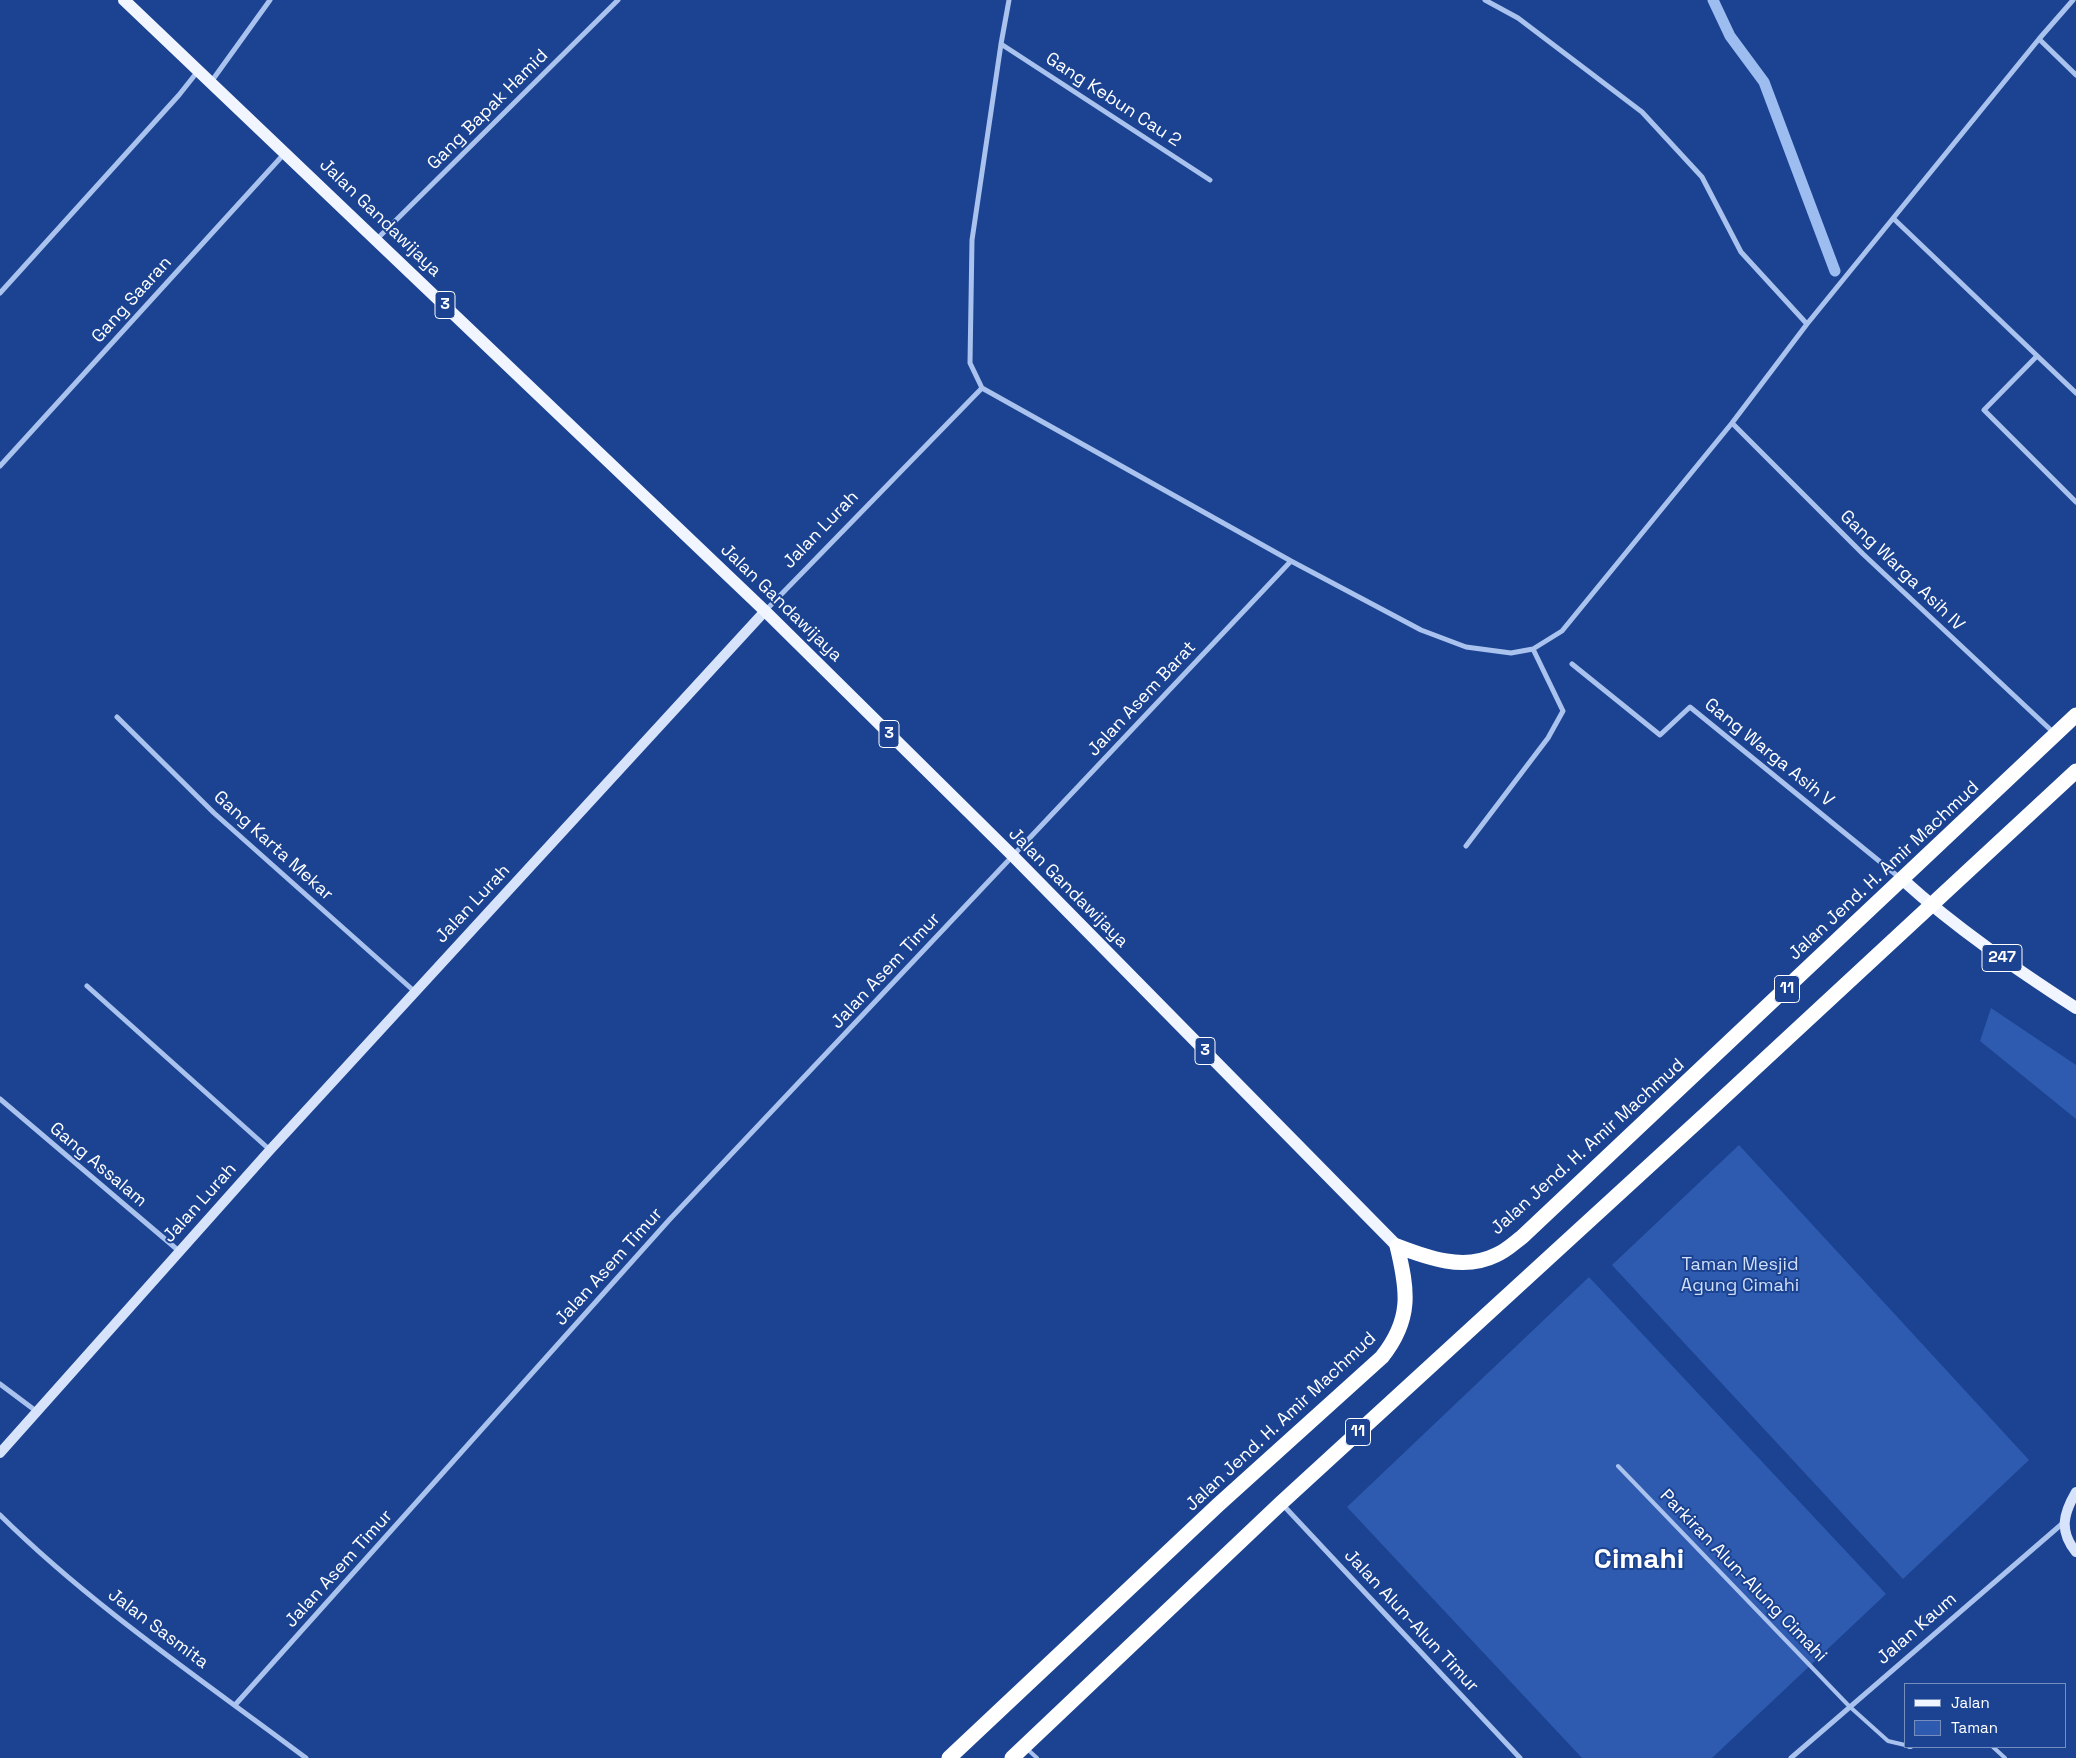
<!DOCTYPE html>
<style>
body{margin:0}
#map{position:relative;width:2076px;height:1758px;overflow:hidden;background:#1b4391;font-family:"Space Grotesk",sans-serif}
canvas{display:block}
.legend{position:absolute;left:1904px;top:1683px;width:162px;height:65px;box-sizing:border-box;background:#1b4391;border:1px solid #768ebd;margin:0;padding:6px 9px;list-style:none;font-size:15px;color:#fff}
.legend li{display:flex;align-items:center;gap:10px;height:25px}
.legend b{width:25px;border:1px solid #768ebd}
</style>
<div id="map">
<canvas width="2076" height="1758"></canvas>
<ul class="legend">
<li><b style="height:6px;background:#f1f5ff"></b>Jalan</li>
<li><b style="height:14px;background:#2e5baf"></b>Taman</li>
</ul>
</div>
<script>
const ctx = document.querySelector('canvas').getContext('2d');
ctx.lineJoin = 'round';
function paint(path, color) {
  ctx.fillStyle = color;
  ctx.fill(path, 'evenodd');
}
function strokePath(path, color, width, dash) {
  ctx.strokeStyle = color;
  ctx.lineWidth = width;
  ctx.lineCap = dash ? 'butt' : 'round';
  ctx.setLineDash(dash || []);
  ctx.stroke(path);
}
function write(font, color, halo, rows, align = 'center') {
  ctx.font = font + ' "Space Grotesk",sans-serif';
  ctx.lineWidth = 4;
  ctx.setLineDash([]);
  ctx.textBaseline = 'middle';
  ctx.strokeStyle = halo;
  ctx.fillStyle = color;
  for (const [text, x, y, turn = 0] of rows) {
    ctx.save();
    ctx.translate(x, y);
    ctx.rotate((+turn || 0) * Math.PI / 180);
    ctx.textAlign = isNaN(turn) ? turn : align;
    if (halo) ctx.strokeText(text, 0, 0);
    ctx.fillText(text, 0, 0);
    ctx.restore();
  }
}
const green = new Path2D(`
 M 1991,1008 L 2076,1065 L 2076,1119 L 1980,1041 Z
 M 1739,1145 L 2029,1460 L 1903,1579 L 1612,1265 Z
 M 1589,1277 L 1886,1594 L 1712,1758 L 1582,1758 L 1347,1507 Z`);
const stream = new Path2D(`
 M 1713,0 L 1730,36 L 1764,82 L 1835,271`);
const lane = new Path2D(`
 M 1618,1466 L 1849,1706 L 1888,1741 L 1905,1745
 M 1909,1747 L 1911,1747
 M 1993,1747 L 2005,1758
 M 1026,1748 L 1037,1758`);
const street = new Path2D(`
 M 1009,0 L 1001,44 L 972,240 L 970,363 L 982,388 L 1291,561 L 1421,630 L 1466,647 L 1511,653 L 1533,649 L 1562,631 L 1732,423 L 1807,324 L 2039,39 L 2073,0
 M 1485,0 L 1518,18 L 1642,112 L 1702,177 L 1741,252 L 1807,324
 M 2039,39 L 2076,75
 M 1001,44 L 1210,180
 M 211,82 L 270,0
 M 1894,219 L 2076,393
 M 377,239 L 618,0
 M 0,293 L 179,95 L 198,71
 M 2037,356 L 1984,410 L 2076,502
 M 1732,423 L 1863,554 L 2054,733
 M 0,466 L 284,154
 M 766,610 L 982,388
 M 1572,664 L 1660,735 L 1690,707 L 1900,878
 M 117,717 L 214,813 L 414,991
 M 1466,846 L 1548,738 L 1563,711 L 1533,649
 M 87,986 L 270,1150
 M 0,1099 L 179,1251
 M 0,1384 L 36,1411
 M 1283,1505 L 1520,1758
 M 0,1515 C 92,1606 202,1680 306,1758
 M 235,1705 L 670,1219 L 1291,561
 M 1791,1758 L 2063,1523`);
const secondary = new Path2D(`
 M 0,1453 L 270,1150 L 765,611
 M 2076,1492 C 2063,1514 2059,1531 2076,1552`);
const primary = new Path2D(`
 M 124,0 L 765,611 L 1013,856 L 1397,1246
 M 1903,880 C 1956,928 2016,969 2076,1008`);
const highway = new Path2D(`
 M 1397,1246 C 1428,1258 1464,1271 1496,1255 C 1506,1251 1514,1243 1522,1237 L 2076,715
 M 949,1758 L 1218,1505 L 1382,1357 C 1412,1319 1408,1291 1397,1246
 M 1012,1758 L 1281,1503 L 1709,1111 L 2076,771`);
const shields = [
 [445,305,20],
 [889,734,20],
 [2002,958,40],
 [1787,989,25],
 [1205,1051,20],
 [1358,1432,25]
];
const shieldNames = [
 ["3",445,305],
 ["3",889,734],
 ["247",2002,958],
 ["11",1787,989],
 ["3",1205,1051],
 ["11",1358,1432]
];
const streetNames = [
 ["Gang Kebun Cau 2",1113,100,33],
 ["Gang Bapak Hamid",488,110,-45],
 ["Jalan Gandawijaya",380,218,44],
 ["Gang Saaran",132,300,-48],
 ["Jalan Lurah",821,530,-46],
 ["Gang Warga Asih IV",1902,571,44],
 ["Jalan Gandawijaya",781,603,44],
 ["Jalan Asem Barat",1142,699,-47],
 ["Gang Warga Asih V",1769,753,39],
 ["Gang Karta Mekar",273,846,42],
 ["Jalan Jend. H. Amir Machmud",1884,871,-43],
 ["Jalan Gandawijaya",1068,888,45],
 ["Jalan Lurah",473,904,-47],
 ["Jalan Asem Timur",886,971,-47],
 ["Jalan Jend. H. Amir Machmud",1588,1147,-42],
 ["Gang Assalam",98,1165,40],
 ["Jalan Lurah",200,1203,-48],
 ["Jalan Asem Timur",609,1267,-48],
 ["Jalan Jend. H. Amir Machmud",1281,1422,-43],
 ["Jalan Asem Timur",339,1569,-48],
 ["Parkiran Alun-Alung Cimahi",1743,1576,46],
 ["Jalan Alun-Alun Timur",1411,1621,47],
 ["Jalan Sasmita",158,1629,37],
 ["Jalan Kaum",1917,1629,-41]
];
const parkNames = [
 ["Taman Mesjid",1740,1265],
 ["Agung Cimahi",1740,1286]
];
const townNames = [
 ["Cimahi",1639,1560]
];
paint(green, '#2e5baf');
strokePath(stream, '#9dbcf0', 11);
strokePath(lane, '#aac2ee', 4);
strokePath(street, '#aac2ee', 5);
strokePath(secondary, '#d7e3fa', 10);
strokePath(primary, '#f1f5ff', 12);
strokePath(highway, '#fff', 15);
for (const [x, y, w] of shields) {
  const box = new Path2D();
  box.roundRect(x - w / 2, y - 13.5, w, 27, 4);
  ctx.fillStyle = '#1b4391';
  ctx.fill(box);
  strokePath(box, '#fff', 1);
}
write('bold 16px', '#fff', null, shieldNames);
write('18px', '#fff', '#1b4391', streetNames);
write('18px', '#d0dffa', '#1b4391', parkNames);
write('bold 28px', '#fff', '#1b4391', townNames);
</script>
